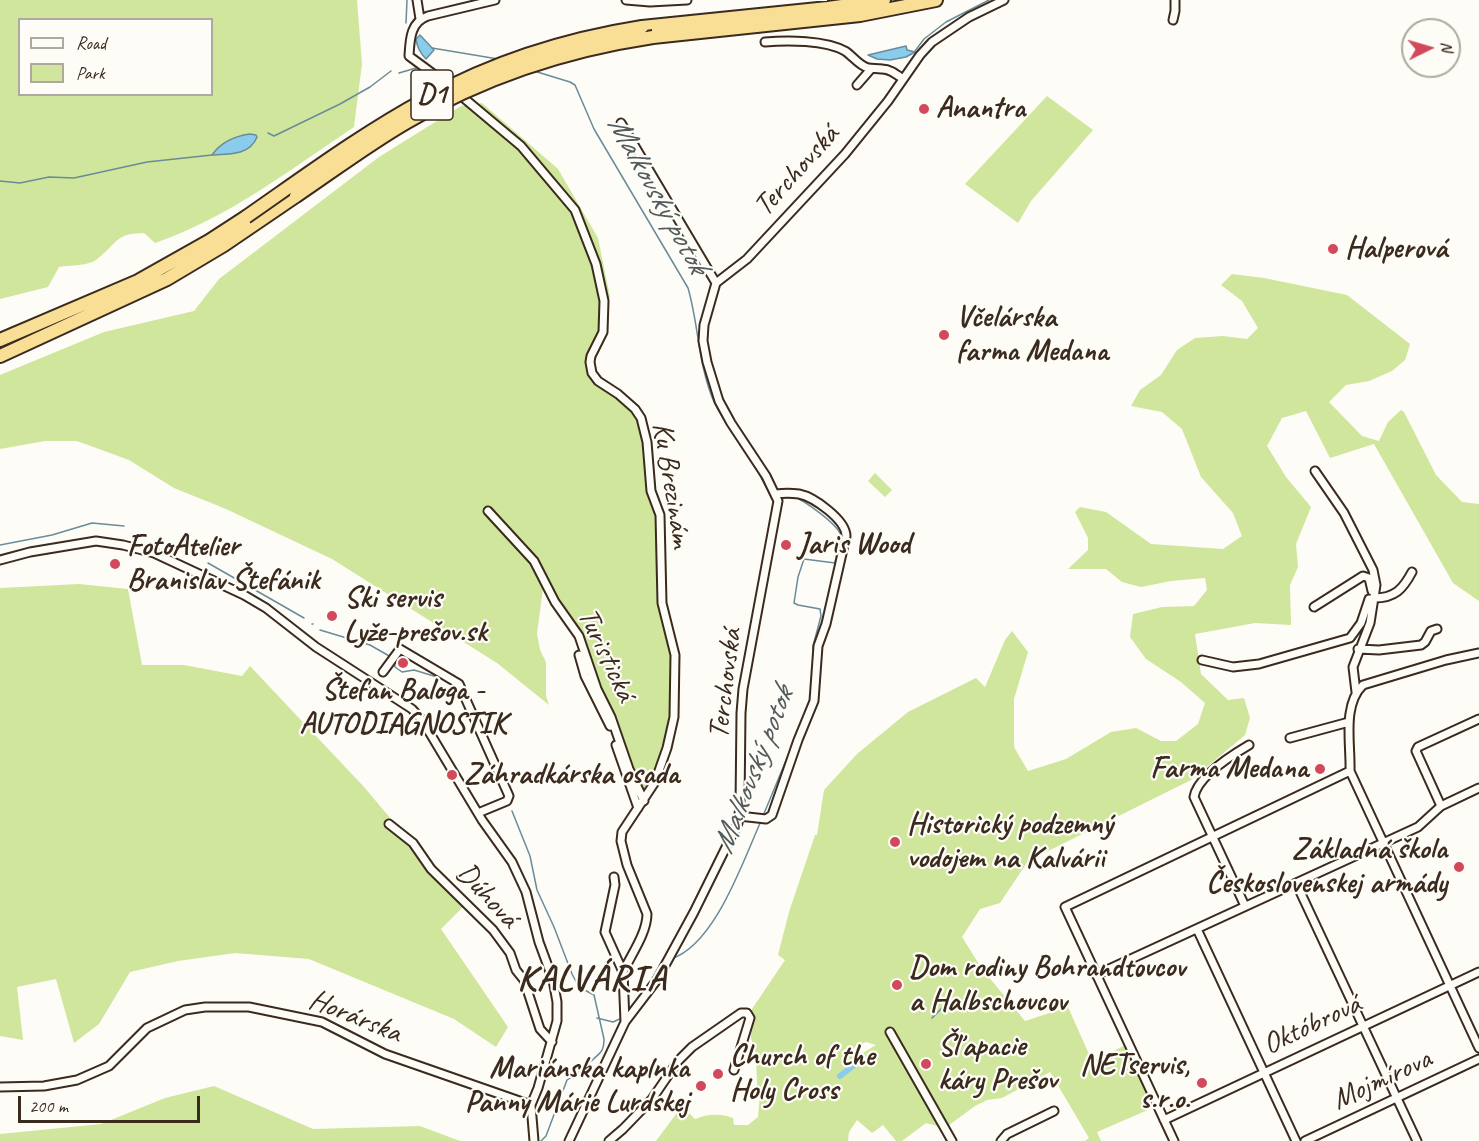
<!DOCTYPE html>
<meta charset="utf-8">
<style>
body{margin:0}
#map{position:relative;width:1479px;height:1141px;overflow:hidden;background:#fdfcf7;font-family:Caveat,sans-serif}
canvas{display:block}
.legend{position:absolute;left:18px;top:18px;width:195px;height:78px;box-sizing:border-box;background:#fdfcf7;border:2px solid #afa8a0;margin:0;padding:8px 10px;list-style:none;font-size:18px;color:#3b2a1e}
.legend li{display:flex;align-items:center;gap:12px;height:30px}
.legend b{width:30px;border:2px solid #afa8a0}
.north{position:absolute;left:1401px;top:18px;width:60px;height:60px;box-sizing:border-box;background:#fdfcf7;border:2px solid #afa8a0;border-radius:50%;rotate:85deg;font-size:16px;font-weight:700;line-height:24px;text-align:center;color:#3b2a1e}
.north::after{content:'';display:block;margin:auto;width:21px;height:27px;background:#d1495b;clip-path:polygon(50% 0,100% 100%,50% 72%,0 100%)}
.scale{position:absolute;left:18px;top:1096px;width:182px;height:27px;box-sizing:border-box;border:3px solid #3b2a1e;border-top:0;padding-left:8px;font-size:18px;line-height:21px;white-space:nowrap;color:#3b2a1e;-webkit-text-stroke:4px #fdfcf7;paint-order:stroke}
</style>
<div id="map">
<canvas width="1479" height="1141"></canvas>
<ul class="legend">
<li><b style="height:8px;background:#fdfcf7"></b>Road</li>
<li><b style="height:16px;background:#cfe69c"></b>Park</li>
</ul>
<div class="north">N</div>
<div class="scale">200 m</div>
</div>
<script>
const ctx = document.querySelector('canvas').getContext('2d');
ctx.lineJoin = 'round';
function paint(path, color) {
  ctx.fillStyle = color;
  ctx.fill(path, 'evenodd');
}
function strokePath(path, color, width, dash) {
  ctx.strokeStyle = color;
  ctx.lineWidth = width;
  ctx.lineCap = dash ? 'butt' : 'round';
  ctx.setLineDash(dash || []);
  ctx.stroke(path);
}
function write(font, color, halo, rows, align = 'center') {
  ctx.font = font + ' Caveat,sans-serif';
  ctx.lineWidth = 4.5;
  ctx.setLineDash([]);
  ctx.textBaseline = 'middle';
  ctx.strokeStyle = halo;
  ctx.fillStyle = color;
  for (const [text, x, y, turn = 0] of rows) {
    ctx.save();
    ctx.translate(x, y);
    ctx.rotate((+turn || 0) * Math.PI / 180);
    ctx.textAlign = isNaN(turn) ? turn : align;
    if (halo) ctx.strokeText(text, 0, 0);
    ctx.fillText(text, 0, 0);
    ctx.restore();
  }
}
const green = new Path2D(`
 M 0,0 L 357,0 L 362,64 L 354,127 C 291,169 228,218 155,243 L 144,233 C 115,233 117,244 96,260 C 88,266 70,265 59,267 L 48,287 L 0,299 ZM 20,20 L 212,20 L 212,94 L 20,94 Z
 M 1047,96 L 1093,130 L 1031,201 L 1018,223 L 965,184 Z
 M 482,103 L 558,169 L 598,238 L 610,297 L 591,372 L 636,410 L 637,418 L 647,443 L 652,489 L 658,506 L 658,575 L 676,677 L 673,741 L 667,764 L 661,781 L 644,796 L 634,782 L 577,636 L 543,588 L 537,634 L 540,650 L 546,662 L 546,696 L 549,705 L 497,663 L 332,559 L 226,509 L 174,488 L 129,460 L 77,441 L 45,441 L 0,449 L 0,375 L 104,332 L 194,311 L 219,279 L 379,157 L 461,106 Z
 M 1232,274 L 1264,278 L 1347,295 L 1410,344 L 1405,360 L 1392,371 L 1369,381 L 1346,385 L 1329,402 L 1362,436 L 1379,441 L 1388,422 L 1401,410 L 1404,412 L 1436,475 L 1462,502 L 1479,504 L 1479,601 L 1453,583 L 1374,444 L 1330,458 L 1306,411 L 1282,418 L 1267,446 L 1286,477 L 1311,507 L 1296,544 L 1298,567 L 1290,585 L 1291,625 L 1255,623 L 1195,634 L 1201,674 L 1228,700 L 1244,698 L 1250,718 L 1245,735 L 1191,780 L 1028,861 L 1000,903 L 980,909 L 962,937 L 982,969 L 1025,1021 L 1068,1007 L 1092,1061 L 1128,1044 L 1157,1106 L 1097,1132 L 1101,1141 L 1085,1141 L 1089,1138 L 1050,1072 L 1002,1098 L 987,1100 L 975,1106 L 945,1128 L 926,1123 L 902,1141 L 896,1141 L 883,1125 L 872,1133 L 857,1120 L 849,1132 L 848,1141 L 656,1141 L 682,1106 L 695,1119 C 707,1114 720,1113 733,1118 L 734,1125 L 748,1125 L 758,1117 L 760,1094 L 757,1084 L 756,1056 L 751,1038 L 752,1009 L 785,960 L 778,955 L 789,912 L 815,835 L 817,835 L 824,790 L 857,754 L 908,712 L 976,678 L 985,687 L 1005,640 L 1012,631 L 1028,652 L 1014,699 L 1014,747 L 1028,771 L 1066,759 L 1111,732 L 1136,728 L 1161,741 L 1176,741 L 1198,724 L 1205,703 L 1181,682 L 1146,659 L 1130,637 L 1133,614 L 1162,607 L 1194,606 L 1207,590 L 1205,578 L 1171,581 L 1141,587 L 1122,582 L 1106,569 L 1068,569 L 1088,550 L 1088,538 L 1075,512 L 1080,507 L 1106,512 L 1151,544 L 1223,549 L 1242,536 L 1233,513 L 1201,477 L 1182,429 L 1162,412 L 1131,406 L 1140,390 L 1161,375 L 1177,350 L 1195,338 L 1223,336 L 1247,339 L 1258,328 L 1242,301 L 1221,285 ZM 866,1042 L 876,1045 L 856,1057 L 851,1051 L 856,1046 Z
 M 875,473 L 892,490 L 885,497 L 868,481 Z
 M 79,584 L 128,589 L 142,665 L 184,665 L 242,676 L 250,666 L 364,787 L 412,844 L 442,885 L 466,904 L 441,929 L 508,1027 L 496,1047 L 454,1019 L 309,959 L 235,953 L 178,961 L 130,972 L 99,1024 L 74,1043 L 56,979 L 17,987 L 23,1040 L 0,1036 L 0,588 Z
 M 214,1086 L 313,1129 L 420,1126 L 460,1141 L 0,1141 L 0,1134 L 101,1124 L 165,1098 Z`);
const water = new Path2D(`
 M 420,35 L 434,50 L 426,59 C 420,53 417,48 416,39 Z
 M 906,46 L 907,50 L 915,52 L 906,57 L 890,60 L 877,59 L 868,55 Z
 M 250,134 L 256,135 L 257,137 C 250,155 230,154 212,155 C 221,142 235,136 250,134 Z`);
const stream = new Path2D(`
 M 406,23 L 407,0
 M 432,48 L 498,59
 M 915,51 L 924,39 L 946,22 L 989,0
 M 534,71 L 570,82 L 575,85 L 594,129 L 688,288 C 699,326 698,365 714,402 C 722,419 734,434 744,449 C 755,465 763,481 772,498 L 774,499
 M 399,73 L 416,68
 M 268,133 L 274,136 L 340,104 L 370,87 L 391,71
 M 0,181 L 20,183 L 49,177 L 74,178 L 147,162 L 212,155
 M 793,496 C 805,501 836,523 841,535 L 835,563 L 804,559 L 798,577 L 794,603 L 798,605 L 820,609 L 821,616 L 813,646 L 813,670
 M 0,545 L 52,535 L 92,523 L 124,526
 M 208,563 L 304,618
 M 312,624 L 313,624
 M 320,630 L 370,645 L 391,657
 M 394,661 L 395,667 L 402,672 L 414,670 L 447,680
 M 466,707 L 504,793
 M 802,722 L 811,696
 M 512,811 L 530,856 L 537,890 L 554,927 L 572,974 L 579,987 L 594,995 L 604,1039 C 604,1043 604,1046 602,1050 C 601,1054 571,1078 567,1080 L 546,1136 L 541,1141
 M 763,816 L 794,741
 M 671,959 C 715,945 743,861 761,821
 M 640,996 L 664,961
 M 597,1018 L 613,1022 L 622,1018
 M 932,1018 L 947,1003`);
const canal = new Path2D(`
 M 840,1076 L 858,1062`);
const minor = new Path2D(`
 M 417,0 L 420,19
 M 626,0 L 650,2 L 687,0
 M 1173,20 L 1175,11 L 1175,0
 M 765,42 C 787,40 825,40 845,51 C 853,56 858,65 868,68 C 873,69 877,68 882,69 C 890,69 896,74 903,79
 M 857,85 L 871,69
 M 451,87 L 409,56 C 410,40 410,22 428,16 L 495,0
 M 459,94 L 521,146 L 575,210 L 596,264 L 604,301 L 603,332 L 591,356 L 590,362 L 592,373 L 598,381 L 618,394 L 635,409 L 641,418 L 647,442 L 651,491 L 660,515 L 662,603 L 675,655 L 674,717 L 667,748 L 655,782 L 622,832 L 621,841 L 627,865 L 647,914 C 647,933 631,955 623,972
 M 621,123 L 716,283
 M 1315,471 L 1344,513 L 1373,570 L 1376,585 L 1370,623 L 1353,667 L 1356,692
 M 488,511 L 534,561 L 555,602 L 579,636 L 597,689 L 611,717 L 629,769 L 644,801
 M 0,560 L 30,552 L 96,541 L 123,545 L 154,553 L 244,595 L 266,608 L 316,647 L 412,709 L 422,720 L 482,820 L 512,862 L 526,892 L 539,942 L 553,980 L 557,1002 L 557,1021 L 538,1088 L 531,1105 L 534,1141
 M 1374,598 C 1395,598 1403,589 1412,572
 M 1314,607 L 1363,576 L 1369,578 L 1372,591
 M 1358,649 L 1379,650 L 1421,645 L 1425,642 L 1431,631 L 1437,629
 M 1479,653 L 1446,660 L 1363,685 C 1342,705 1351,744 1350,771 L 1479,1048
 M 579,655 L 585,676 L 610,726
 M 1202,660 L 1233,667 L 1259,664 L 1350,638 L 1361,623 L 1369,599 L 1374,599
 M 383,672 L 400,649 L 459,684 L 509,796 L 507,801 L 478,813
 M 1290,738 L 1349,722
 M 616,745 L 638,808
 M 1441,806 L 1416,751 L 1418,747 L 1479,719
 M 739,816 L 766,819 L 772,815 L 798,740 L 814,701 L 818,646 L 826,624 L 846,536 C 846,520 814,497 799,494 C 792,493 783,493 776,494
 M 389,824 L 413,843 L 431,869 L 493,930 L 510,953 L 516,970 L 524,980 L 540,1029 L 552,1042
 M 614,877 L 615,885 L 605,932 L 623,972 L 625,1022
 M 1296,883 L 1417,1141
 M 1245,906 L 1194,797 C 1197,777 1232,755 1249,745
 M 1197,929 L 1296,1141
 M 1096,975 L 1418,827 L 1441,806 L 1479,788
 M 890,1032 L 952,1141
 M 0,1087 L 44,1086 L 77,1080 L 109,1066 L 147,1028 L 185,1010 L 205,1007 L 249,1007 L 322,1022 L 385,1054 L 531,1105
 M 1164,1120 L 1479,972
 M 569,1141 L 625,1022 L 657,980 L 694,912 L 738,823 L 740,806 L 741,713 L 743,689 L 778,501 L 766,476 L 731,423 L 719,401 L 707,362 L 703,341 L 704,325 L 716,283 L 747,259 L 845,154 L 888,101 L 920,55 L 932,42 L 969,17 L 1004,0
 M 609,1141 L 623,1129 L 652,1099 L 678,1061 L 692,1047 L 741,1013 L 747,1013 L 750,1018 L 734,1070
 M 1001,1141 L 1007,1134 L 1054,1111
 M 1174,1141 L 1065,907 L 1350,771
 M 1305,1141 L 1479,1059`);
const motorway = new Path2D(`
 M 642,27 L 828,8 L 884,0
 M 653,37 L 860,15 L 936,0
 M 0,340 L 138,281 L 209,241 L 246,217
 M 0,356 L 167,279 L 224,245 L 296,196`);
const motorwayBridge = new Path2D(`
 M 296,196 C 333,171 369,144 407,122 C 483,77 566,50 653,37
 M 246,217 C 305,176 363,133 426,99 C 493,62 566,39 642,27`);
const markers = [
 [924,109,6,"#d1495b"],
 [1333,249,6,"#d1495b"],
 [944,335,6,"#d1495b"],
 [786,545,6,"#d1495b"],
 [115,564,6,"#d1495b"],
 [332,616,6,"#d1495b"],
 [403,663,6,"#d1495b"],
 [1320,769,6,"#d1495b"],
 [452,775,6,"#d1495b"],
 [895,842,6,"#d1495b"],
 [1459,867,6,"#d1495b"],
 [897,985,6,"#d1495b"],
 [926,1064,6,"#d1495b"],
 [718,1074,6,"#d1495b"],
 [1202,1083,6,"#d1495b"],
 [701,1086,6,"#d1495b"]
];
const shields = [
 [432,95,42]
];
const shieldNames = [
 ["D1",432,95]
];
const poiNames = [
 ["Anantra",936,109],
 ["Halperová",1345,249],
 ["Včelárska",956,318],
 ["farma Medana",956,352],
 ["Jaris Wood",798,545],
 ["FotoAtelier",127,547],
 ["Branislav Štefánik",127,581],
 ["Ski servis",344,599],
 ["Lyže-prešov.sk",344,633],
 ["Štefan Baloga -",403,691,"center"],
 ["AUTODIAGNOSTIK",403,725,"center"],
 ["Farma Medana",1308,769,"right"],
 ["Záhradkárska osada",464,775],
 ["Historický podzemný",907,825],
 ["vodojem na Kalvárii",907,859],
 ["Základná škola",1447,850,"right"],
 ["Československej armády",1447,884,"right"],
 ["Dom rodiny Bohrandtovcov",909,968],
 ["a Halbschovcov",909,1002],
 ["Šľapacie",938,1047],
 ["káry Prešov",938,1081],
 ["Church of the",730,1057],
 ["Holy Cross",730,1091],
 ["NETservis,",1190,1066,"right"],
 ["s.r.o.",1190,1100,"right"],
 ["Mariánska kaplnka",689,1069,"right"],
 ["Panny Márie Lurdskej",689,1103,"right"]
];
const streetNames = [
 ["Terchovská",797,171,-48],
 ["Ku Brezinám",671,485,81],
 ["Turistická",606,655,65],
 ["Terchovská",726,684,-83],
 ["Dúhová",487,896,47],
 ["Horárska",355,1017,22],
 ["Októbrová",1312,1025,-25],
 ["Mojmírova",1382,1080,-25]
];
const waterNames = [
 ["Malkovský potok",657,195,61],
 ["Malkovský potok",754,771,-69]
];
const districtNames = [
 ["KALVÁRIA",592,981]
];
paint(green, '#cfe69c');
paint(water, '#8acceb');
strokePath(water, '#6a8b99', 1.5);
strokePath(stream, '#6a8b99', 1.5);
strokePath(canal, '#8acceb', 6);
strokePath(minor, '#3b2a1e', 11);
strokePath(motorway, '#3b2a1e', 16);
strokePath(minor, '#fdfcf7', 7);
strokePath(motorway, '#f9df96', 12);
strokePath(motorwayBridge, '#3b2a1e', 16, []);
strokePath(motorwayBridge, '#f9df96', 12);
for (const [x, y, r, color] of markers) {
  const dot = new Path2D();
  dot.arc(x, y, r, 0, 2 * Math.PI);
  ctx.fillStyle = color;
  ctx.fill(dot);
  strokePath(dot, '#fdfcf7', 2);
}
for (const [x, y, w] of shields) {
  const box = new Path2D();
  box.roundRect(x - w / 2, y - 25, w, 50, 4.5);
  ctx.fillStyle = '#fdfcf7';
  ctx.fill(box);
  strokePath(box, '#3b2a1e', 1.5);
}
write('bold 28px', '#3b2a1e', null, shieldNames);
write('bold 30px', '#3b2a1e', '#fdfcf7', poiNames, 'left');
write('30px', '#3b2a1e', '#fdfcf7', streetNames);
write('italic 32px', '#535b5c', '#fdfcf7', waterNames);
ctx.letterSpacing = '1.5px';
write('bold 36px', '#3b2a1e', '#fdfcf7', districtNames);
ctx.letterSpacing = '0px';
</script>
